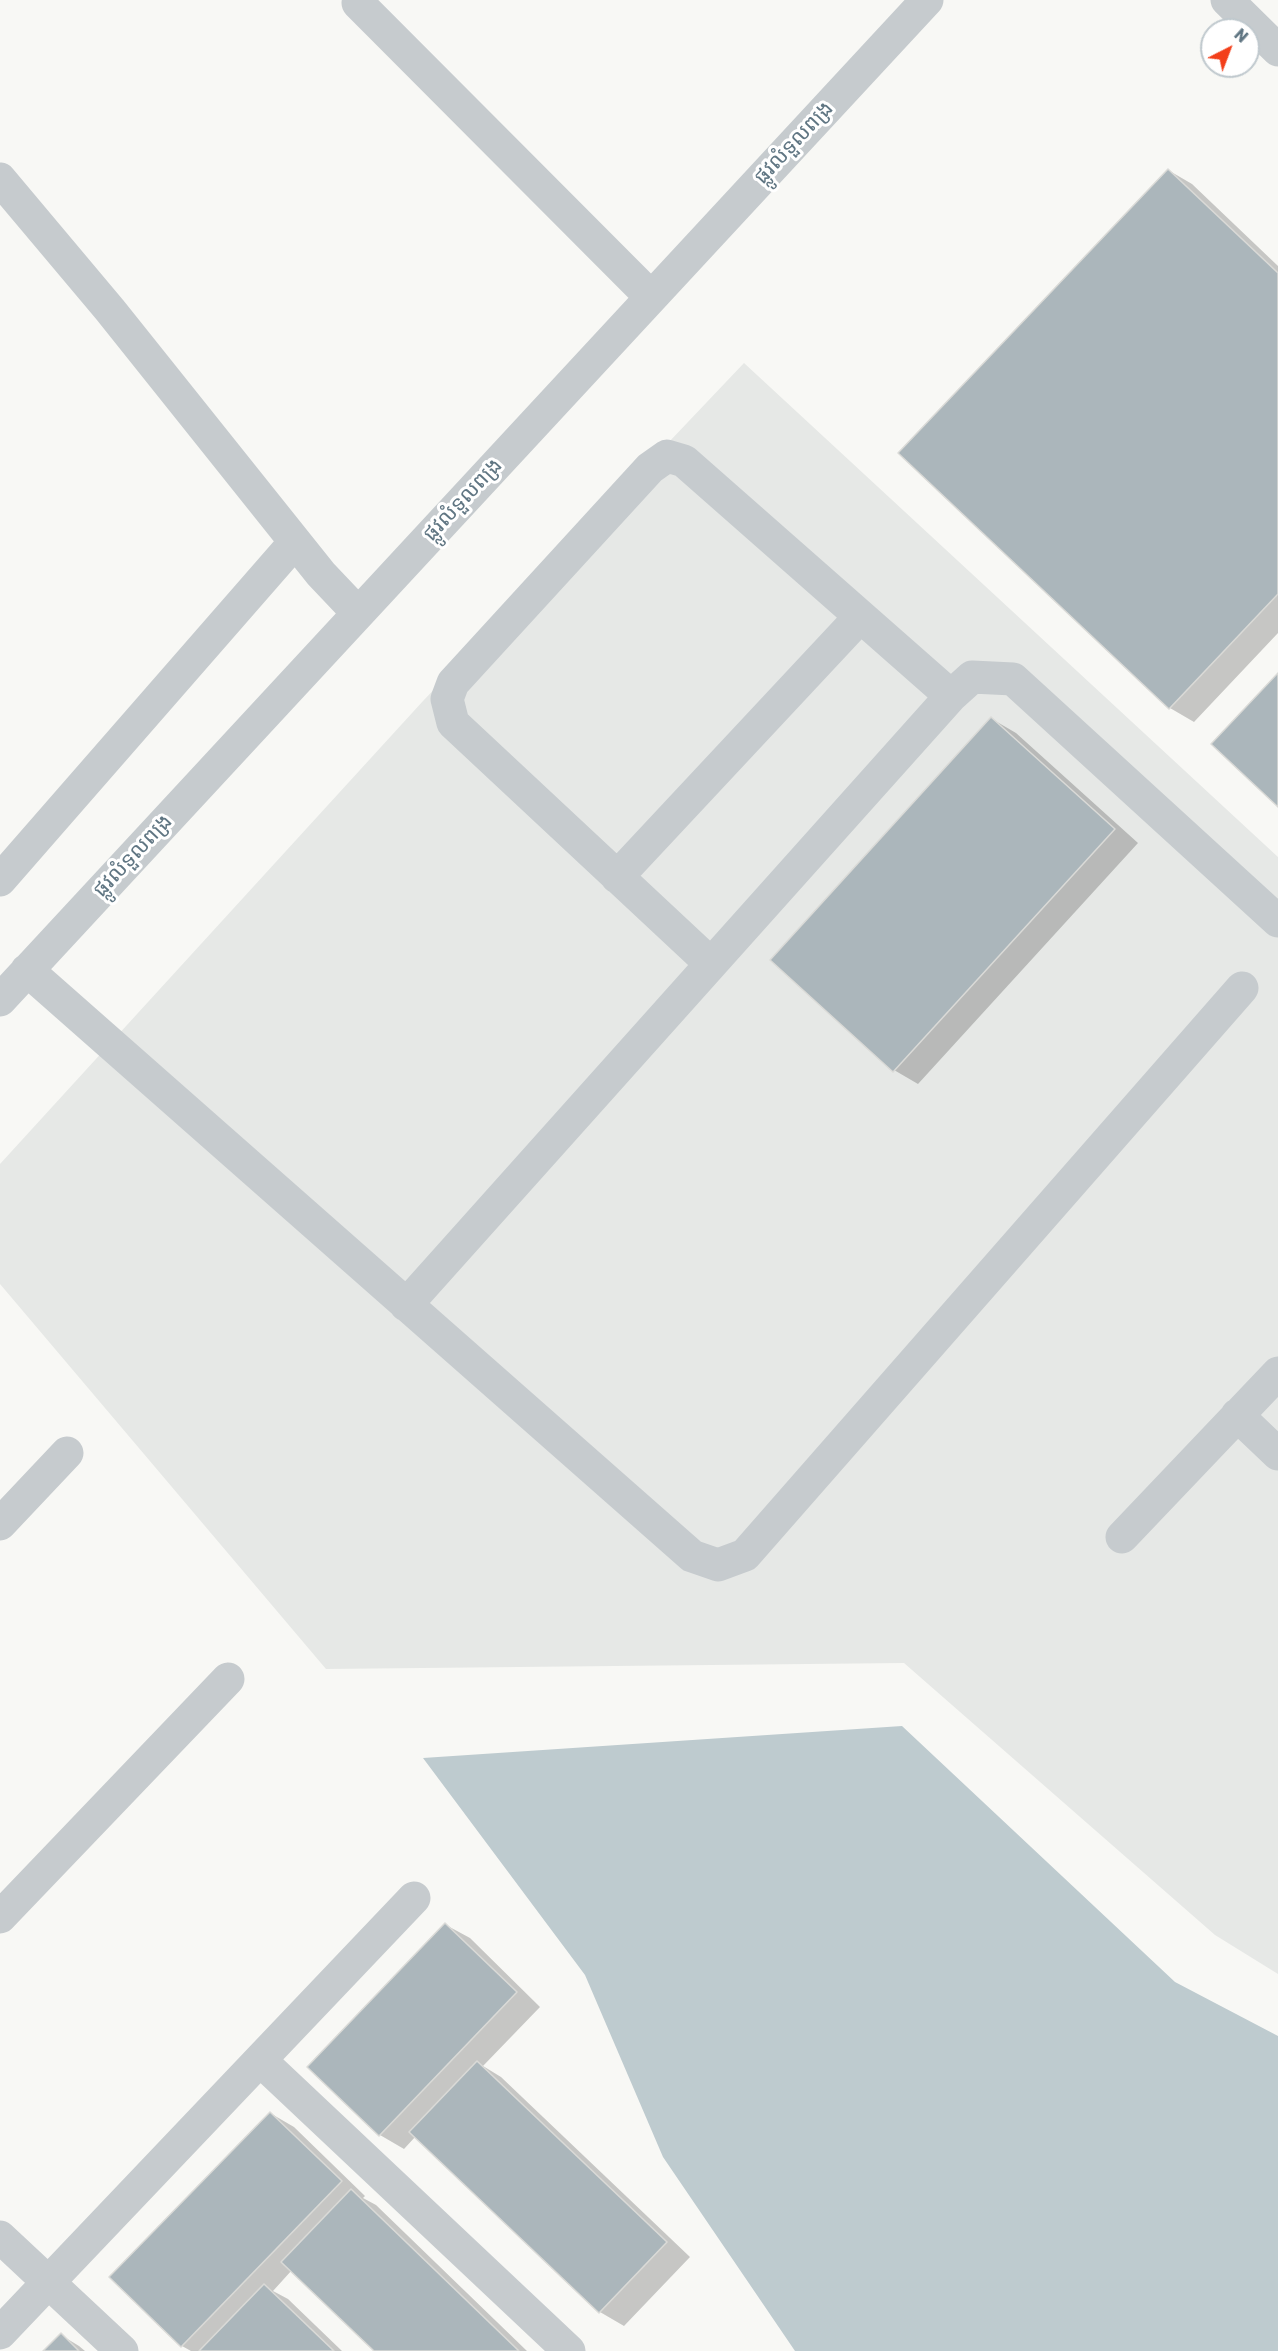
<!DOCTYPE html>
<meta charset="utf-8">
<style>
body{margin:0}
#map{position:relative;width:1278px;height:2351px;overflow:hidden;background:#f8f8f5;font-family:Rubik,sans-serif}
canvas{display:block}
.north{position:absolute;left:1200px;top:18px;width:60px;height:60px;box-sizing:border-box;background:#fff;border:2px solid #bfc8cd;border-radius:50%;rotate:42deg;font-size:16px;font-weight:700;line-height:24px;text-align:center;color:#607683}
.north::after{content:'';display:block;margin:auto;width:21px;height:27px;background:#f33f1a;clip-path:polygon(50% 0,100% 100%,50% 72%,0 100%)}
</style>
<div id="map">
<canvas width="1278" height="2351"></canvas>
<div class="north">N</div>
</div>
<script>
const ctx = document.querySelector('canvas').getContext('2d');
ctx.lineJoin = 'round';
function paint(path, color) {
  ctx.fillStyle = color;
  ctx.fill(path, 'evenodd');
}
function strokePath(path, color, width, dash) {
  ctx.strokeStyle = color;
  ctx.lineWidth = width;
  ctx.lineCap = dash ? 'butt' : 'round';
  ctx.setLineDash(dash || []);
  ctx.stroke(path);
}
function write(font, color, halo, rows, align = 'center') {
  ctx.font = font + ' Rubik,"Noto Sans Khmer",sans-serif';
  ctx.lineWidth = 6;
  ctx.setLineDash([]);
  ctx.textBaseline = 'middle';
  ctx.strokeStyle = halo;
  ctx.fillStyle = color;
  for (const [text, x, y, turn = 0] of rows) {
    ctx.save();
    ctx.translate(x, y);
    ctx.rotate((+turn || 0) * Math.PI / 180);
    ctx.textAlign = isNaN(turn) ? turn : align;
    if (halo) ctx.strokeText(text, 0, 0);
    ctx.fillText(text, 0, 0);
    ctx.restore();
  }
}
const built = new Path2D(`
 M 744,363 L 1278,857 L 1278,1974 L 1215,1935 L 904,1663 L 326,1669 L 0,1284 L 0,1164 L 423,701 Z`);
const water = new Path2D(`
 M 902,1726 L 1175,1982 L 1278,2036 L 1278,2351 L 795,2351 L 663,2157 L 585,1975 L 423,1758 Z`);
const shadow = new Path2D(`
 M 1168,170 L 1192,184 L 1278,266 L 1278,633 L 1194,722 L 1170,708 L 900,453 Z
 M 992,719 L 1016,733 L 1138,843 L 918,1084 L 894,1070 Z
 M 446,1925 L 470,1938 L 540,2007 L 483,2066 L 501,2077 L 690,2257 L 624,2326 L 600,2312 L 416,2136 L 404,2149 L 380,2135 Z
 M 270,2113 L 294,2127 L 365,2196 L 363,2198 L 376,2205 L 527,2351 L 376,2351 L 292,2270 L 273,2291 L 288,2299 L 342,2351 L 191,2351 L 182,2346 Z
 M 61,2335 L 79,2346 L 85,2351 L 45,2351 Z`);
const building = new Path2D(`
 M 1168,169 L 1278,273 L 1278,594 L 1169,709 L 898,453 Z
 M 1278,673 L 1278,807 L 1211,744 Z
 M 991,717 L 1115,829 L 893,1072 L 770,960 Z
 M 445,1923 L 517,1992 L 379,2136 L 307,2067 Z
 M 477,2061 L 667,2242 L 599,2313 L 409,2132 Z
 M 270,2112 L 342,2181 L 181,2347 L 109,2277 Z
 M 351,2189 L 519,2351 L 374,2351 L 281,2262 Z
 M 264,2284 L 334,2351 L 199,2351 Z
 M 61,2333 L 79,2351 L 43,2351 Z`);
const minor = new Path2D(`
 M 1227,0 L 1278,50
 M 358,3 L 651,297
 M 0,179 L 110,310 L 321,574 L 358,613
 M 617,877 L 860,617
 M 0,880 L 295,542
 M 710,963 L 453,723 L 447,699 L 453,683 L 650,468 L 667,456 L 684,461 L 951,696
 M 27,970 L 692,1556 L 718,1565 L 745,1555 L 1242,988
 M 0,1000 L 927,0
 M 406,1305 L 951,696 L 972,677 L 1013,679 L 1278,921
 M 1237,1415 L 1278,1454
 M 0,1524 L 67,1453
 M 1122,1537 L 1278,1373
 M 0,1917 L 228,1679
 M 260,2060 L 569,2351
 M 0,2237 L 122,2351
 M 0,2333 L 414,1898`);
const streetNames = [
 ["ផ្លូវលំទួលពង្រ",794,143,-47],
 ["ផ្លូវលំទួលពង្រ",463,500,-47],
 ["ផ្លូវលំទួលពង្រ",133,856,-47]
];
paint(built, '#e6e8e6');
paint(water, '#becbcf');
paint(shadow, '#0003');
paint(building, '#abb6bb');
strokePath(building, '#dadad7', 1.5);
strokePath(minor, '#c6cbce', 33);
write('21px', '#607683', '#fff', streetNames);
</script>
